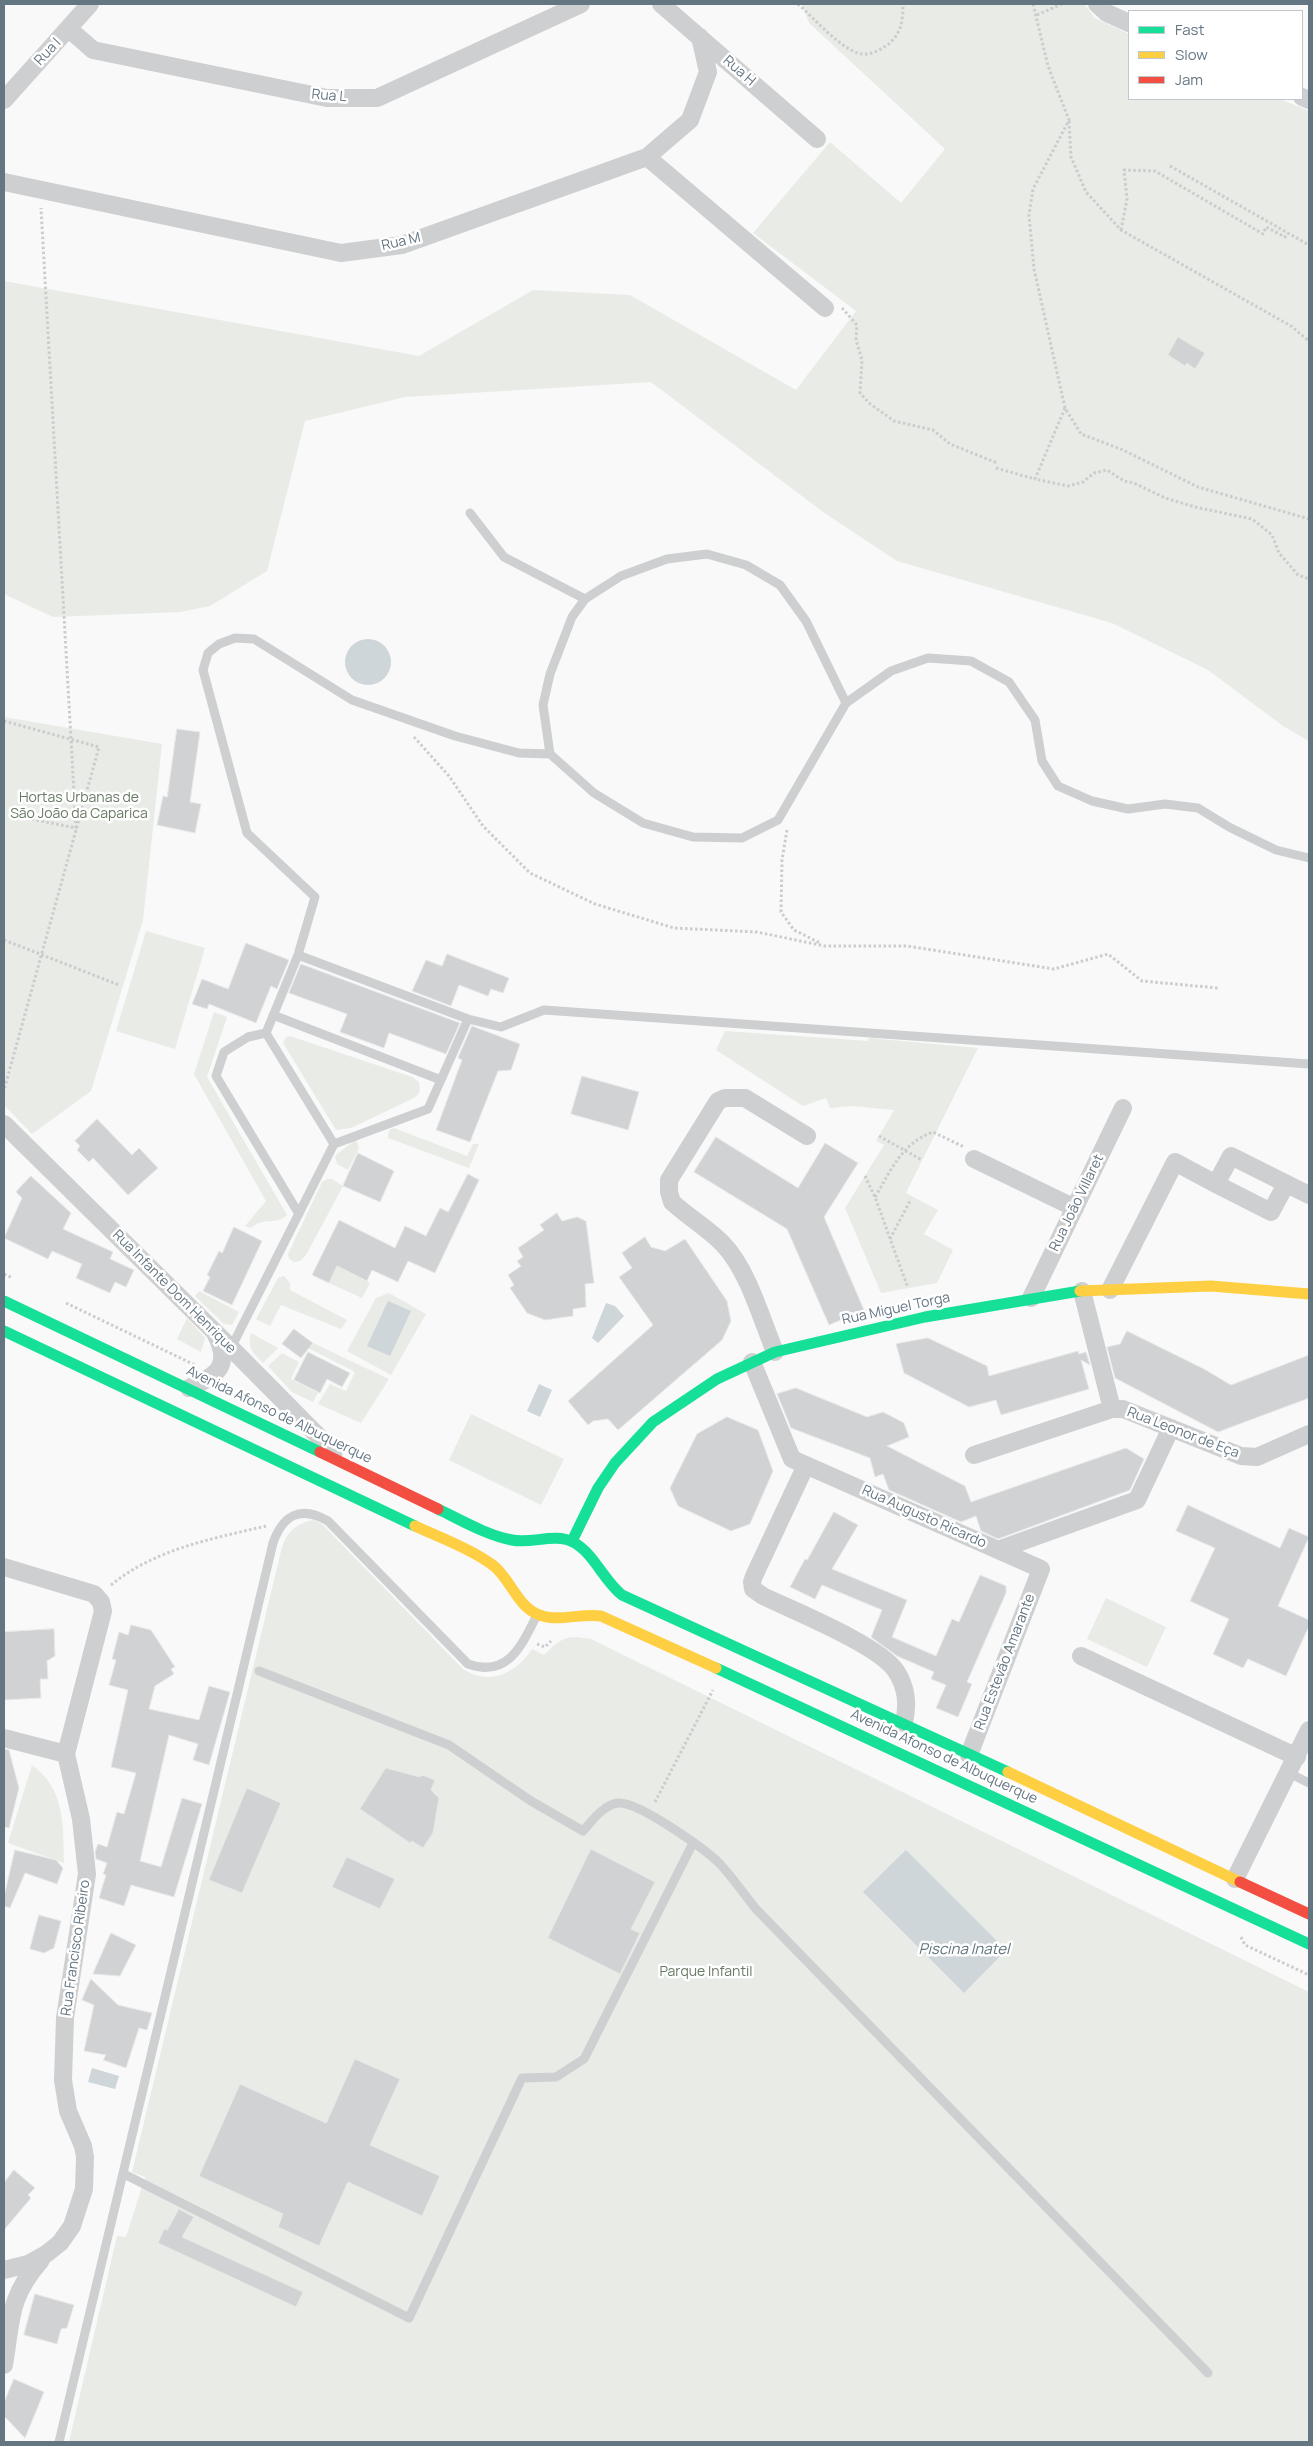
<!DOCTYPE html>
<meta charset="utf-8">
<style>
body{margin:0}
#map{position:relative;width:1313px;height:2446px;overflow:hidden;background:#f9f9f9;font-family:Manrope,sans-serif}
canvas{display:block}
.frame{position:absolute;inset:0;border:5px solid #657683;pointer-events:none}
.legend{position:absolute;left:1128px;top:10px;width:175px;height:90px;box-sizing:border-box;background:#fff;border:1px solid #c1c8cd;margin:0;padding:6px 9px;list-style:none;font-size:15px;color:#657683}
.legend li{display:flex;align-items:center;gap:10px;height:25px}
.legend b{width:25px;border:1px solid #c1c8cd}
</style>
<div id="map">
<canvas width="1313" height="2446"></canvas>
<div class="frame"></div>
<ul class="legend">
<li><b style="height:6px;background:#16e098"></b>Fast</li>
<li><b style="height:6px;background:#ffcf43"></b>Slow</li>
<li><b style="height:6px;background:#f24e42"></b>Jam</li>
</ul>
</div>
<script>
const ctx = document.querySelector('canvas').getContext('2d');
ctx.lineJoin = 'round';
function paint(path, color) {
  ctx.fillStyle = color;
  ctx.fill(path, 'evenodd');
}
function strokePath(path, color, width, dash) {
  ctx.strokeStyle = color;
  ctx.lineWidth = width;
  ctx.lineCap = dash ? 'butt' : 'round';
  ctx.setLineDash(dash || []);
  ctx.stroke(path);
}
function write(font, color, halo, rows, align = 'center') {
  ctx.font = font + ' Manrope,sans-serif';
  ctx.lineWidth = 5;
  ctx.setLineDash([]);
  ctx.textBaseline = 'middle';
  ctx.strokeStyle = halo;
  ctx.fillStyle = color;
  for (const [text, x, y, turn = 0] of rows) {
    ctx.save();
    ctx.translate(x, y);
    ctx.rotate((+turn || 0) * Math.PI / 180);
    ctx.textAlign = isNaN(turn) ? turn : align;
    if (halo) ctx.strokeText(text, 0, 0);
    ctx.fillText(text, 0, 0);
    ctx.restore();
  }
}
const green = new Path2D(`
 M 802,4 L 1084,4 L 1095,18 L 1129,34 L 1129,99 L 1280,99 L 1309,111 L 1309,741 L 1283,726 L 1208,670 L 1112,623 L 897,561 L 823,512 L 651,382 L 405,397 L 305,421 L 267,571 L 210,606 L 180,612 L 53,617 L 4,594 L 4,281 L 419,356 L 533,290 L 630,295 L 796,390 L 856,311 L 753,233 L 830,142 L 901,203 L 945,149 L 809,23 Z
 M 4,717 L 162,744 L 143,920 L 91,1091 L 32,1134 L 4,1105 Z
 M 146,931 L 205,948 L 175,1049 L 116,1031 Z
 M 214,1012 L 227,1017 L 207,1077 L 287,1215 C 276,1226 265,1216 251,1228 L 245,1226 L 266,1201 L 194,1074 Z
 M 725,1031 L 868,1041 L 869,1038 L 978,1048 L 906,1193 L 938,1210 L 924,1234 L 953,1250 L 937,1283 L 881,1293 L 845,1208 L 884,1145 L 876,1141 L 894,1110 L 852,1106 L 830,1108 L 826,1098 L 803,1106 L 716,1050 Z
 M 290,1036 L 412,1077 L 419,1082 L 420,1091 L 416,1097 L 351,1128 L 336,1130 L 283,1043 L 286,1037 Z
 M 394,1128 L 467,1156 L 473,1144 L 479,1144 L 469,1168 L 388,1138 L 389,1130 Z
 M 356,1139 L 359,1148 L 348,1170 L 337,1164 L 335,1156 Z
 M 327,1179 L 332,1179 L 343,1186 L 306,1255 L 300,1261 L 294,1262 L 289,1259 L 288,1254 L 322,1182 Z
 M 337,1266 L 370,1283 L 362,1298 L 329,1283 Z
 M 284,1276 L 290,1283 L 290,1290 L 347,1320 L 341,1329 L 281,1305 L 270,1326 L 256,1319 L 278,1278 Z
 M 199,1291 L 239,1312 L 232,1325 L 224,1324 L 195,1296 Z
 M 389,1293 L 426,1314 L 391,1375 L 347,1351 L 376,1298 Z
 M 187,1318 L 205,1338 L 201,1352 L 177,1339 Z
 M 251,1333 L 278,1348 L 263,1363 C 253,1353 247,1348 251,1333 Z
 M 313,1343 L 389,1379 L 361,1423 L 318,1404 L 330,1384 L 346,1391 L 355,1372 L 308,1348 Z
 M 282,1353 L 299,1362 L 291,1379 L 318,1393 L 313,1402 L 292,1392 L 268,1366 Z
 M 471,1414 L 564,1459 L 541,1505 L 449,1460 Z
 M 313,1520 L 322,1524 L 463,1669 C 489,1686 516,1674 532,1649 L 544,1655 C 562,1637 566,1635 591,1639 L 1309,1992 L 1309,2442 L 69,2442 L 117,2236 L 126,2237 L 145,2177 L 132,2172 L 282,1547 C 288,1531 296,1524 313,1520 Z
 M 1106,1598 L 1166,1627 L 1147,1667 L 1087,1639 Z
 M 32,1765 C 65,1789 63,1825 64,1863 L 8,1843 Z`);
const water = new Path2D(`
 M345 662a23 23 0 1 1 46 0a23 23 0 1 1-46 0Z
 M 388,1301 L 411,1311 L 390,1356 L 367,1346 Z
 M 606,1303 L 615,1306 L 624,1316 L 598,1343 L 592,1338 Z
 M 539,1384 L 552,1390 L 540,1417 L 527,1411 Z
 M 906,1850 L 1006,1950 L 964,1993 L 863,1892 Z
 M 92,2068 L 119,2076 L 115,2089 L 88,2082 Z`);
const building = new Path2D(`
 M 1178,337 L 1205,353 L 1195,369 L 1187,363 L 1185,366 L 1168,355 Z
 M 177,729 L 200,732 L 190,802 L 201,804 L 195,833 L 157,825 L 163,796 L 167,797 Z
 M 246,943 L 289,960 L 277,989 L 271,986 L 256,1023 L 209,1004 L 207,1009 L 192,1004 L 202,979 L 228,989 Z
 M 447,954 L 509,978 L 503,993 L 491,989 L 488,996 L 459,985 L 451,1006 L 412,991 L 426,960 L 442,966 Z
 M 301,964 L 460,1023 L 446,1054 L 389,1033 L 384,1048 L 340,1032 L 347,1014 L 289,993 Z
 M 472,1026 L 520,1044 L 511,1070 L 498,1071 L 470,1142 L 436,1130 L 462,1060 L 458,1058 Z
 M 582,1076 L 639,1092 L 628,1130 L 571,1114 Z
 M 97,1119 L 132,1155 L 139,1148 L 158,1168 L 128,1195 L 93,1158 L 89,1162 L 77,1150 L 80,1146 L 75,1141 Z
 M 716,1137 L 798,1188 L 825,1143 L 858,1163 L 824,1217 L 864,1310 L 829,1325 L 787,1229 L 694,1172 Z
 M 358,1153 L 394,1171 L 380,1202 L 343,1186 Z
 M 468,1174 L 479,1180 L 435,1273 L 408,1261 L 398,1282 L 372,1270 L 367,1281 L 337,1266 L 329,1283 L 312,1275 L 339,1220 L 395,1248 L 405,1226 L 426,1236 L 440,1208 L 448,1212 Z
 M 31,1176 L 71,1213 L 63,1229 L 113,1252 L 110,1259 L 134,1270 L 126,1287 L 115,1282 L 110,1293 L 76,1278 L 82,1264 L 52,1251 L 48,1259 L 4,1238 L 22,1198 L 16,1192 Z
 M 557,1213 L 562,1221 L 577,1217 L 586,1221 L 594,1283 L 585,1284 L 586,1307 L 573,1309 L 573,1316 L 545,1320 L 527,1313 L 510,1288 L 514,1285 L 508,1275 L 521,1266 L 517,1261 L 523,1257 L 518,1248 L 544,1230 L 540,1225 Z
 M 234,1227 L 262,1241 L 232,1305 L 203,1291 L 210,1277 L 207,1275 L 219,1251 L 222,1253 Z
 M 645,1237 L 651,1247 L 665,1251 L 685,1239 L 727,1301 L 731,1321 L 722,1340 L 618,1430 L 608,1419 L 593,1421 L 588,1425 L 568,1401 L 653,1325 L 619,1277 L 632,1268 L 622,1253 Z
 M 294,1329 L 313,1343 L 301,1358 L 282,1344 Z
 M 1127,1331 L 1204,1369 L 1231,1385 L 1309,1355 L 1309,1398 L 1218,1432 L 1115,1378 L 1107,1347 L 1120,1344 Z
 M 928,1338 L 987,1366 L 989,1376 L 1078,1351 L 1079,1354 L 1086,1352 L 1090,1365 L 1081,1360 L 1089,1389 L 1001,1415 L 996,1400 L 969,1407 L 904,1373 L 896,1344 Z
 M 308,1352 L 350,1373 L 342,1387 L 327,1379 L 320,1393 L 294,1380 Z
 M 796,1388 L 867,1417 L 883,1412 L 904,1423 L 909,1437 L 887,1446 L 965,1486 L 971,1502 L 1126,1448 L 1144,1459 L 1130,1490 L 998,1539 L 981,1531 L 976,1516 L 961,1522 L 889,1490 L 883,1474 L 875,1477 L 870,1458 L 791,1428 L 777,1394 Z
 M 727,1417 L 758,1430 L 773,1471 L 750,1524 L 731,1531 L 678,1506 L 670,1488 L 697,1434 Z
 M 1188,1505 L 1280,1548 L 1289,1528 L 1309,1537 L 1278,1606 L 1309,1620 L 1309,1626 L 1286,1676 L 1248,1659 L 1243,1668 L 1213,1654 L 1229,1619 L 1190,1601 L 1215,1548 L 1176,1531 Z
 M 834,1512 L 858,1525 L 832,1569 L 907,1600 L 892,1637 L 936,1656 L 952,1619 L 959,1622 L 980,1575 L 1006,1586 L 1006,1593 L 967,1682 L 972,1684 L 958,1717 L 936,1708 L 946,1685 L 931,1679 L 934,1672 L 897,1656 L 871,1637 L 882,1610 L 822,1585 L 815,1599 L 790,1587 L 805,1559 L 807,1560 Z
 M 131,1625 L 151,1630 L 175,1667 L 171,1669 L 174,1674 L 155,1686 L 149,1709 L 199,1720 L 209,1686 L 230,1692 L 209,1765 L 193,1760 L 198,1744 L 169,1735 L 140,1861 L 161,1867 L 182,1798 L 202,1804 L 174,1897 L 131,1885 L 124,1906 L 99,1898 L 106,1875 L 103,1874 L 107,1863 L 96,1859 L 95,1852 L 98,1844 L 107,1847 L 117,1812 L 124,1814 L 136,1773 L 111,1767 L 128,1690 L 109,1685 L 116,1660 L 112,1659 L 119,1632 L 128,1635 Z
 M 54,1629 L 55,1656 L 47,1661 L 48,1679 L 40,1679 L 41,1698 L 4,1700 L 4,1632 Z
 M 4,1749 L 9,1750 L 19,1788 L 9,1828 L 4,1827 Z
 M 386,1768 L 420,1777 L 422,1775 L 435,1780 L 431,1790 L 439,1798 L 433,1833 L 423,1848 L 412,1841 L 410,1843 L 360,1809 Z
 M 247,1788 L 281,1803 L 242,1893 L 209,1880 Z
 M 591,1849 L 655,1882 L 631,1929 L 640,1933 L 620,1974 L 548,1938 Z
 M 15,1850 L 56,1860 L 63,1868 L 57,1884 L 25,1873 L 10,1908 L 4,1906 L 4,1897 Z
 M 347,1857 L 395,1879 L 380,1909 L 332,1887 Z
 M 39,1915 L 61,1921 L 54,1948 L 44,1953 L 30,1949 Z
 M 111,1933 L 136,1945 L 120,1976 L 93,1974 Z
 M 91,1979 L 118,2005 L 152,2013 L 147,2030 L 139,2028 L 126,2068 L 103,2060 L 106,2055 L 84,2051 L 94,2005 L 82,2000 Z
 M 355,2059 L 400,2079 L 370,2145 L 440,2176 L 422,2216 L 348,2182 L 319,2246 L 278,2227 L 283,2214 L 199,2176 L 240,2084 L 326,2123 Z
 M 14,2170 L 35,2188 L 28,2195 L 31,2198 L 4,2230 L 4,2183 Z
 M 179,2209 L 194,2217 L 182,2237 L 303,2292 L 296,2307 L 158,2243 L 164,2229 L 167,2230 Z
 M 35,2294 L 74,2305 L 67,2328 L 61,2329 L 57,2344 L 24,2335 Z
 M 14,2379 L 44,2392 L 25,2438 L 4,2416 L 4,2403 Z`);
const path = new Path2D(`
 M 798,4 C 814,18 842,51 862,54 C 870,55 878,51 884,47 C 901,37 903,21 903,4
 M 1033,4 L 1048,66 L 1069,120 L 1033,189 L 1029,215 L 1034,269 L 1065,408 L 1081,434 L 1123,450 L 1198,487 L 1309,519
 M 1037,15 L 1062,4
 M 1069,121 L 1071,157 L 1086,192 L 1121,230 L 1291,326 L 1309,341
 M 1170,166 L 1309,245
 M 1121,230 L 1127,199 L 1124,170 L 1155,171 L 1263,234 L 1266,227 L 1285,237 L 1287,233
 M 842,308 L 857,325 L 856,340 L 862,360 L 860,393 L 869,403 L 894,421 L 933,430 L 950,444 L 997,463
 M 1065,408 L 1035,479 L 1068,486 L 1083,482 L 1094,473 L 1107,470 L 1124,481 L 1134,483 L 1165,498 L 1195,507 L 1252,519 L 1272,535 L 1279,553 L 1298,575 L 1309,579
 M 996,468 L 1035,479
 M 4,721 L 99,747 L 4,1090
 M 414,737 L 449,776 L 483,826 L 530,873 L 595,904 L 674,928 L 757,932 L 825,946 L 907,946 L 1054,969 L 1108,954 L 1142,981 L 1218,988
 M 17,816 L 76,828 L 41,208
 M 787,830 L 782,860 L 781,912 L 794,930 L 820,943
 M 4,940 L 119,985
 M 879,1136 L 922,1160
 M 865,1176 L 875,1197 L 908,1288
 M 875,1197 C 892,1169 901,1144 933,1132 L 964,1147
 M 890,1239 L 911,1199
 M 4,1274 L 13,1278
 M 66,1303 L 195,1365
 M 111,1585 C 155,1549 211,1539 266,1526
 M 537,1644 L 545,1647 L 551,1641
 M 655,1802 L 713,1690
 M 1241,1937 L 1245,1945 L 1309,1975`);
const lane = new Path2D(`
 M 470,513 L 504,557 L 585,599
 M 550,754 L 543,705 L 550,674 L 572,617 L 585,599 L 621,576 L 667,559 L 707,554 L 746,565 L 780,585 L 806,621 L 846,703
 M 298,955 L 468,1019 L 501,1027 L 544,1010 L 1309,1064
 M 273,1015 L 441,1080
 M 266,1033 L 298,955 L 315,897 L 247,833 L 203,670 L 208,653 L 219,644 L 235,638 L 254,639 L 352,700 L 455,736 L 519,753 L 550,754 L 594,793 L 643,823 L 693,837 L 742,838 L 778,820 L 846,703 L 891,671 L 928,658 L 971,661 L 1009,682 L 1035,720 L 1042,761 L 1058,786 L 1092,801 L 1128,809 L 1165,804 L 1198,808 L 1229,827 L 1276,850 L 1309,858
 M 266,1033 L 248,1037 L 224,1052 L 216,1076 L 299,1214
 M 334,1144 L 428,1109 L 468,1019
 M 231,1348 L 334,1144 L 266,1033
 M 259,1671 L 449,1745 L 531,1801 L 583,1831 C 592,1821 603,1805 618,1803 C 638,1801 705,1849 720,1864 C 733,1878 744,1894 756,1909 L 1208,2373
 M 1289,1773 L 1309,1783
 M 124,2174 L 409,2318 L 522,2078 L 556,2077 L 584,2059 L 693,1843
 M 59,2442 L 273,1543 C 283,1515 300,1505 328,1521 L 468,1664 C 507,1678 521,1647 536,1617`);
const street = new Path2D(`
 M 661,4 L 817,139
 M 1097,4 L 1107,13 L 1129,23
 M 69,29 L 93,50 L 327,98 L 377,98 L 581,4
 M 1302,97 L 1309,100
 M 4,100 L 90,4
 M 647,157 L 825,308
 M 4,182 L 341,253 L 402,245 L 647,157 L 690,120 L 708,72 L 700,37
 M 4,1124 L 231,1348 L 334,1452
 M 974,1159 L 1075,1208
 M 1286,1184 L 1271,1212 L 1216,1184 L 1231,1156 L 1309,1195
 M 1110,1290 L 1175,1162 L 1216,1184
 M 1082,1291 L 1112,1409 L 1123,1409 L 1241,1456 L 1257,1457 L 1309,1434
 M 1031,1298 L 1123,1108
 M 775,1352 C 761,1318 748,1270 723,1244 C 708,1228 688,1217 672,1202 L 669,1192 L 669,1180 L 718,1101 L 725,1098 L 745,1098 L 807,1136
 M 752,1362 L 792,1459 L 1041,1569 L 969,1755
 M 189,1388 C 218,1375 232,1366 215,1333
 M 974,1455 L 1112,1409
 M 806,1465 L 754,1576 L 752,1582 L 753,1589 L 763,1596 C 794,1611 879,1645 896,1671 C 907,1688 908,1704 904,1723
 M 998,1550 L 1137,1500 L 1171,1428
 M 4,1567 L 94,1594 L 101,1602 L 103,1611 L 66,1754 L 81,1819 L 87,1874 L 65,2018 L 63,2080 L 68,2111 L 83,2146 L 85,2157 L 84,2189 L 72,2226 L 60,2243 L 46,2254 L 28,2264 L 4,2270
 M 1081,1656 L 1297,1757
 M 4,1738 L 66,1754
 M 1235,1879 L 1309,1730
 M 4,2365 C 12,2318 8,2298 41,2260`);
const fast = new Path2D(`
 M 4,1301 L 320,1452
 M 4,1331 L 415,1526
 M 438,1509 C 461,1520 486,1535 512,1540 C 532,1544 554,1533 573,1542 C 594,1553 603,1580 622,1595 L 1008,1772
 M 572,1541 L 598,1488 L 615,1463 L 653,1422 L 717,1379 L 775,1352 L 925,1317 L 1080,1291
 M 716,1668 L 1309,1944`);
const slow = new Path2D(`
 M 1080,1291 L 1211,1286 L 1309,1294
 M 415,1526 C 441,1538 471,1549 494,1566 C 510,1579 517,1605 537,1614 C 556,1623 580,1613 601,1616 L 716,1668
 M 1008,1772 L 1240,1882`);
const jam = new Path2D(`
 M 320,1452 L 438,1509
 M 1240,1882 L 1309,1914`);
const streetNames = [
 ["Rua I",48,52,-47],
 ["Rua H",739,71,41],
 ["Rua L",329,96,5],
 ["Rua M",401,242,-13],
 ["Rua João Villaret",1077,1203,-64],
 ["Rua Infante Dom Henrique",174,1292,45],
 ["Rua Miguel Torga",896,1309,-12],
 ["Avenida Afonso de Albuquerque",279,1415,26],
 ["Rua Leonor de Eça",1183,1433,21],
 ["Rua Augusto Ricardo",924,1517,24],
 ["Rua Estevão Amarante",1005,1662,-69],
 ["Avenida Afonso de Albuquerque",944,1757,25],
 ["Rua Francisco Ribeiro",76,1948,-82]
];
const parkNames = [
 ["Hortas Urbanas de",79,798],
 ["São João da Caparica",79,814],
 ["Parque Infantil",706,1972]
];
const waterNames = [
 ["Piscina Inatel",964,1950]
];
paint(green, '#e8ebe6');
paint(water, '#ced6d9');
paint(building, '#d0d2d3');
strokePath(building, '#e8e8e8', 1);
strokePath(path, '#cbcccd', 3, [2.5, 2.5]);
strokePath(lane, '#cecfd0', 9);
strokePath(street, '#cecfd0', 18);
strokePath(fast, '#16e098', 11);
strokePath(slow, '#ffcf43', 11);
strokePath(jam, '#f24e42', 11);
write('14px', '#657683', '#fff', streetNames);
write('14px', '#687a64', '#fff', parkNames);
write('italic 15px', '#60757c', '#fff', waterNames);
</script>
